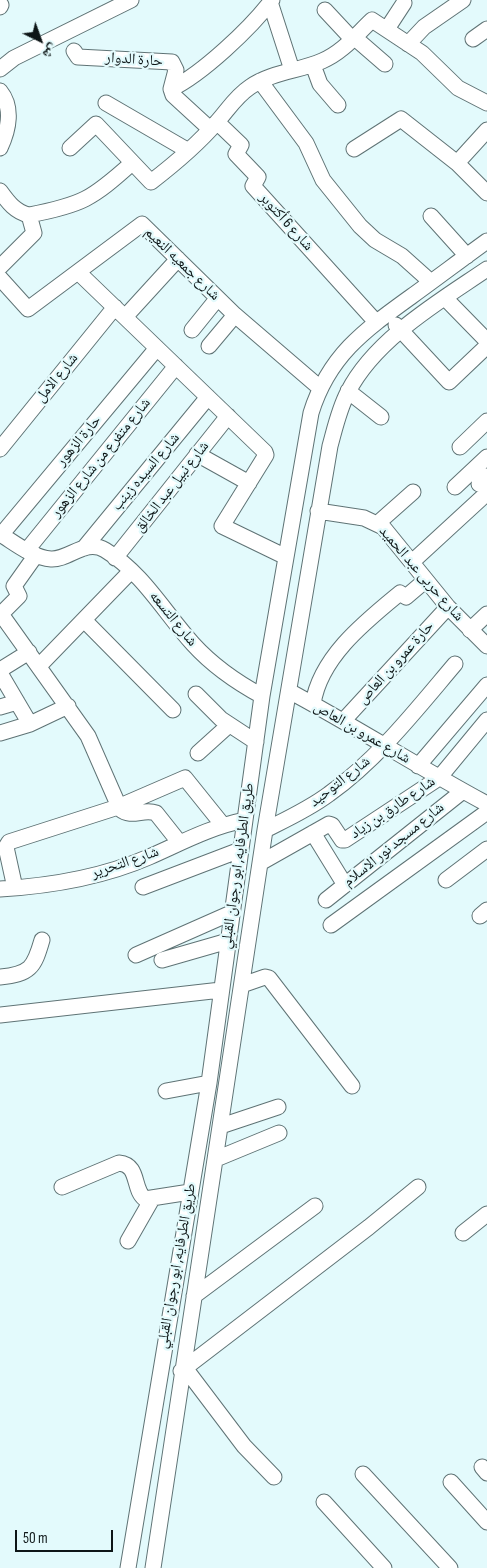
<!DOCTYPE html>
<meta charset="utf-8">
<style>
body{margin:0}
#map{position:relative;width:487px;height:1568px;overflow:hidden;background:#e3fafc;font-family:"Sofia Sans Condensed","Noto Naskh Arabic",sans-serif}
canvas{display:block}
.north{position:absolute;left:15px;top:15px;width:50px;height:50px;-webkit-text-stroke:4px #e3fafc;paint-order:stroke;rotate:138deg;font-size:14px;font-weight:700;line-height:20px;text-align:center;color:#0e1617}
.north::after{content:'';display:block;margin:auto;width:18px;height:22px;background:#0e1617;clip-path:polygon(50% 0,100% 100%,50% 72%,0 100%)}
.scale{position:absolute;left:15px;top:1530px;width:98px;height:22px;box-sizing:border-box;border:2px solid #0e1617;border-top:0;padding-left:6px;font-size:15px;line-height:18px;white-space:nowrap;color:#0e1617;-webkit-text-stroke:4px #e3fafc;paint-order:stroke}
</style>
<div id="map">
<canvas width="487" height="1568"></canvas>
<div class="north">ش</div>
<div class="scale">50 m</div>
</div>
<script>
const ctx = document.querySelector('canvas').getContext('2d');
ctx.lineJoin = 'round';
function strokePath(path, color, width, dash) {
  ctx.strokeStyle = color;
  ctx.lineWidth = width;
  ctx.lineCap = dash ? 'butt' : 'round';
  ctx.setLineDash(dash || []);
  ctx.stroke(path);
}
function write(font, color, halo, rows, align = 'center') {
  ctx.font = font + ' "Sofia Sans Condensed","Noto Naskh Arabic",sans-serif';
  ctx.lineWidth = 4.5;
  ctx.setLineDash([]);
  ctx.textBaseline = 'middle';
  ctx.strokeStyle = halo;
  ctx.fillStyle = color;
  for (const [text, x, y, turn = 0] of rows) {
    ctx.save();
    ctx.translate(x, y);
    ctx.rotate((+turn || 0) * Math.PI / 180);
    ctx.textAlign = isNaN(turn) ? turn : align;
    if (halo) ctx.strokeText(text, 0, 0);
    ctx.fillText(text, 0, 0);
    ctx.restore();
  }
}
const minor = new Path2D(`
 M 270,2 L 292,70
 M 0,7 L 1,5
 M 325,10 L 353,40
 M 387,29 L 404,3
 M 355,38 L 385,64
 M 473,39 L 487,29
 M 408,44 L 424,27 L 463,0
 M 74,51 L 78,57 L 172,62 L 176,70 L 171,89 L 173,95 L 210,129
 M 313,65 L 320,84 L 338,105
 M 0,69 L 14,58 L 131,0
 M 260,81 L 306,143 L 323,180 L 360,226 L 375,240 L 402,256 L 431,282
 M 171,89 C 202,74 251,28 272,0
 M 0,91 C 13,107 9,129 0,148
 M 106,103 L 187,150
 M 217,122 L 241,145 L 236,154 L 258,177 L 253,186 L 376,322
 M 70,148 L 96,124 L 151,182 C 173,165 198,144 216,123 C 228,110 235,97 250,87 C 272,72 299,71 322,61 C 343,52 356,35 372,20 L 422,53 L 458,88 L 487,103
 M 354,149 L 401,119 L 457,163 L 487,193
 M 457,163 L 487,130
 M 0,191 C 8,202 15,212 29,215 C 82,205 92,199 132,163
 M 431,216 L 467,256
 M 0,267 L 34,233 L 29,215
 M 79,273 L 265,452 L 266,455 L 222,526 L 286,557
 M 0,278 L 28,309 L 142,224 L 235,315 L 320,388
 M 445,298 L 487,341
 M 125,317 L 178,259
 M 396,325 L 449,382 L 487,346
 M 192,330 L 217,299
 M 209,346 L 235,315
 M 348,391 L 381,417
 M 460,447 L 487,421
 M 0,449 L 115,307
 M 197,454 L 249,483
 M 479,484 L 487,476
 M 455,487 L 487,457
 M 318,511 L 364,518 L 383,527 L 448,607 L 487,646
 M 378,523 L 413,492
 M 0,534 C 15,543 33,558 51,559 C 69,560 86,538 105,550 C 143,573 164,612 193,644 C 213,666 236,682 262,696
 M 1,535 L 157,348
 M 84,548 L 208,397
 M 27,550 L 176,366
 M 36,555 L 14,586 L 19,596 L 1,614 L 88,736 L 120,809 C 132,819 143,808 156,813 L 179,842
 M 115,558 L 228,416
 M 412,562 L 487,493
 M 84,620 L 173,710
 M 470,630 L 487,614
 M 39,666 L 131,571
 M 0,670 L 29,652
 M 0,673 L 30,724
 M 289,691 C 356,727 420,768 487,804
 M 196,694 L 221,719 L 256,742
 M 313,704 C 320,657 366,621 400,593 L 406,597 L 426,580
 M 0,707 L 17,702
 M 344,720 L 448,607
 M 0,733 L 30,724 L 68,706
 M 198,753 L 229,725
 M 418,766 L 487,685
 M 265,830 C 287,819 309,809 329,794 C 378,759 416,710 455,664
 M 313,833 L 345,885
 M 260,863 L 329,824 L 332,825 L 342,840 L 345,840 L 439,778 L 487,720
 M 446,880 L 487,849
 M 143,887 L 240,850
 M 15,888 L 6,847 L 9,842 L 118,807 L 185,778 L 222,824
 M 0,889 C 50,886 103,877 149,857 C 181,843 210,827 245,820
 M 326,900 L 463,791
 M 480,916 L 487,910
 M 331,925 L 487,812
 M 136,955 L 231,913
 M 162,960 L 228,941
 M 0,977 C 30,974 34,968 42,940
 M 242,985 L 265,977 L 269,978 L 352,1086
 M 0,1015 L 221,990
 M 166,1091 L 209,1083
 M 221,1126 L 278,1107
 M 216,1159 L 279,1133
 M 62,1187 L 119,1163 C 140,1165 132,1189 145,1199 L 190,1192
 M 463,1233 L 487,1214
 M 128,1241 L 152,1199
 M 194,1296 L 315,1206
 M 185,1368 L 244,1446 L 274,1477
 M 181,1371 L 369,1227 L 418,1187
 M 482,1467 L 487,1473
 M 363,1474 L 450,1568
 M 451,1482 L 487,1522
 M 324,1502 L 384,1568
 M 128,1568 L 209,1083 L 262,696 L 311,413 C 329,355 365,330 412,296 C 437,278 462,259 487,241
 M 153,1568 L 265,830 L 330,446 C 335,428 339,409 348,392 C 375,339 440,301 487,269`);
const streetNames = [
 ["حارة الدوار",134,60,4],
 ["شارع 6 أكتوبر",286,222,48],
 ["شارع جمعيه النعيم",182,264,44],
 ["شارع الامل",57,378,-51],
 ["حارة الزهور",79,441,-50],
 ["شارع متفرع من شارع الزهور",101,458,-51],
 ["شارع السيده زينب",146,472,-50],
 ["شارع نبيل عبد الخالق",172,487,-52],
 ["شارع حربى عبد الحميد",421,574,49],
 ["شارع التسعه",173,619,51],
 ["حارة عمرو بن العاص",396,663,-48],
 ["شارع عمرو بن العاص",362,733,30],
 ["شارع التوحيد",340,782,-38],
 ["شارع طارق بن زياد",393,808,-34],
 ["شارع مسجد نور الاسلام",394,845,-39],
 ["شارع التحرير",125,863,-19],
 ["طريق الطرفايه, ابو رجوان القبلي",238,866,-82],
 ["طريق الطرفايه, ابو رجوان القبلي",177,1266,-80]
];
strokePath(minor, '#5f7375', 17);
strokePath(minor, '#fff', 15);
write('15px', '#0e1617', '#e3fafc', streetNames);
</script>
